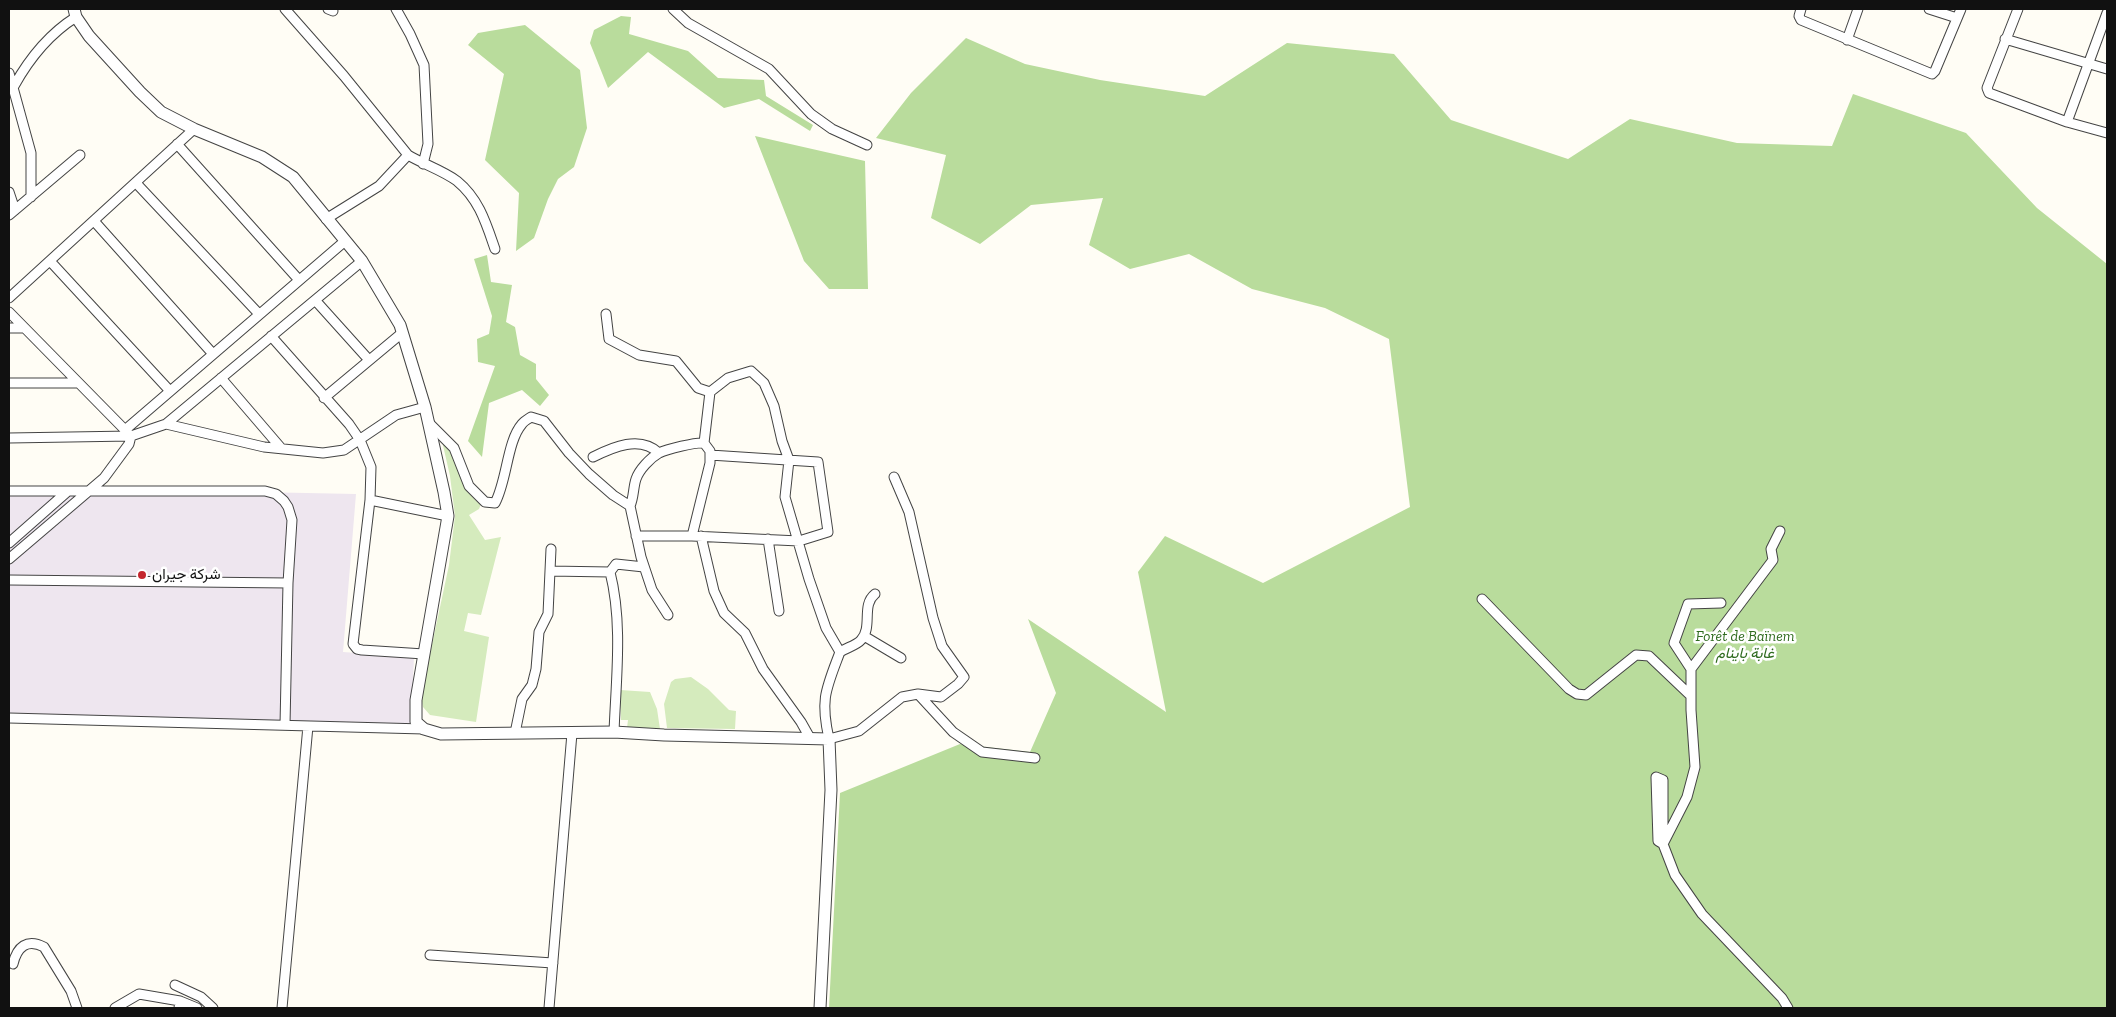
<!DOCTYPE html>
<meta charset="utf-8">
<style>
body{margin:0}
#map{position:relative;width:2116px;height:1017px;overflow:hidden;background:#fffdf5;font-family:"Zilla Slab",serif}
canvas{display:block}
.frame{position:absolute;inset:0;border:10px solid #111;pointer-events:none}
</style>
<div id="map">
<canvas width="2116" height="1017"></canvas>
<div class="frame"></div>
</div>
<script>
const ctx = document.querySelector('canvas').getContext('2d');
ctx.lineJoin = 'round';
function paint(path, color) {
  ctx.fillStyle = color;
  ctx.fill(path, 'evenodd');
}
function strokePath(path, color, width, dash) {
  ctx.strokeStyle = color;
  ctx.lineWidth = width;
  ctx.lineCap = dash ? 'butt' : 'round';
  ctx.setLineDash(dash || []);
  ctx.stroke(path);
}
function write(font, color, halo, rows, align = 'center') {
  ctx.font = font + ' "Zilla Slab",Vazirmatn,serif';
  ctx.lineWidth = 5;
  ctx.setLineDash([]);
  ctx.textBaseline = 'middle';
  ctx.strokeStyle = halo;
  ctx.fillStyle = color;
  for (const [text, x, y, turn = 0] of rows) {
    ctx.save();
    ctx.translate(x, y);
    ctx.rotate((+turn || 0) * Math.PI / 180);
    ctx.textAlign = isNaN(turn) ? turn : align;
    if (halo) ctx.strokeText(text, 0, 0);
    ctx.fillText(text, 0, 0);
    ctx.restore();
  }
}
const industrial = new Path2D(`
 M 9,487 L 356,494 L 343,652 L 414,657 L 411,724 L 9,713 Z`);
const green = new Path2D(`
 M 442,441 C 445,445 449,449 452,453 C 460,469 464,495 481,504 L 479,509 L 469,515 L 485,540 L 501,537 L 481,615 L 468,613 L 464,631 L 489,637 L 476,722 L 430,715 L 423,707 L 421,696 L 449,565 L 455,516 L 450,476 Z
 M 691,677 L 708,689 L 729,710 L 736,711 L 735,729 L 667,728 L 664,704 L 671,682 L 675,679 Z
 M 620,690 L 650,692 L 657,709 L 660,729 L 627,728 L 628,720 L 621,720 Z`);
const forest = new Path2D(`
 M 621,16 L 631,17 L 629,34 L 688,51 L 718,78 L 764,80 L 766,96 L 813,125 L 810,131 L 759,99 L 724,108 L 648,52 L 608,88 L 590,43 L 594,30 Z
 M 525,25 L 580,70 L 587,128 L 574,167 L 558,179 L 548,199 L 534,238 L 516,251 L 519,193 L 485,160 L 504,74 L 468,45 L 478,33 Z
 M 966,38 L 1025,64 L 1100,80 L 1205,96 L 1287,43 L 1394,54 L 1451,120 L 1568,159 L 1630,119 L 1737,143 L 1832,146 L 1853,94 L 1966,133 L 2037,208 L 2107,264 L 2107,1008 L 829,1008 L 840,793 L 960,744 L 1030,752 L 1056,693 L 1028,619 L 1166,712 L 1138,572 L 1165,536 L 1263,583 L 1410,507 L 1389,339 L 1325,308 L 1252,289 L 1189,254 L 1130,269 L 1089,245 L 1103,198 L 1031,205 L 980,244 L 931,218 L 946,155 L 876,138 L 911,93 Z
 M 755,136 L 865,161 L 868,289 L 829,289 L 804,261 Z
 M 487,255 L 491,282 L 512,285 L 506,322 L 515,327 L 520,355 L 536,364 L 536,379 L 549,395 L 540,406 L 522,390 L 489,403 L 482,457 L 468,441 L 495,366 L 478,362 L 477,339 L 489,334 L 492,316 L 474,259 Z`);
const minor = new Path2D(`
 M 285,9 L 344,76 L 408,155 L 379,186 L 326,219
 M 328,9 L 333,11
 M 396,9 L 410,34 L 424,65 L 428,144 L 423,164
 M 673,9 L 688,23 L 769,69 L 811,114 L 832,129 L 867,145
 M 1801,9 L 1799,16 L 1801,20 L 1932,74 L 1935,71 L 1961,9
 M 1929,9 L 1957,18
 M 2018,9 L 1987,88 L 1989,93 L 2067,122 L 2107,133
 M 2005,39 L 2107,69
 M 1847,40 L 1858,9
 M 9,73 L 31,153 L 31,197
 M 11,87 L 14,86 C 29,59 49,34 76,17
 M 2067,122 L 2107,13
 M 177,144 L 299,280
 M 408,155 C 423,164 444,171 457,181 C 479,199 486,223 495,249
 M 136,183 L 259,314
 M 9,192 L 15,210
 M 9,215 L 80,155
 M 94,221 L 213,354
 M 50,261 L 170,391
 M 9,298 L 194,129
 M 315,300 L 369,360
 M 9,312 L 128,433
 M 606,314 L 609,339 L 639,355 L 676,361 L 698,388 L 710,392 L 704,443
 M 9,328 L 23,328
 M 271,336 L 349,424 L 360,440 L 371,467 L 370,500 L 353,644 L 357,649 L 362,650 L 424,654
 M 221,378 L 281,448
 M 9,383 L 77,383
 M 710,392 L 728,378 L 751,371 L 764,383 L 774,406 L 782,441 L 789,460 L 785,497 L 809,579 L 826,628 L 840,652 C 826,689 820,699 829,739 L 859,731 L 902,697 L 918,694 L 941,697 L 958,684 L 964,677 L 942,646 L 933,618 L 909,512 L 894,477
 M 324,398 L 402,333
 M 429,423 L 454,448 L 469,486 L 485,502 L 495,503 C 507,481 507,441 522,424 C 524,421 528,419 531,417 L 544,421 L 569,453 L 589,474 L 613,495 L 630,506
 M 166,424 L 264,447 L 323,453 L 344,450 L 396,415 L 425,407
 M 125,430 L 345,241
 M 9,438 L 131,436 L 166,424 L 362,261
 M 593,457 C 613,447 640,435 659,453
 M 9,491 L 265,491 L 276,494 L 284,501 L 288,507 L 292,520 L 288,583 L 285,725
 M 370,500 L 448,516
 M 1780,531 L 1771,549 L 1773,560 L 1691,669 L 1691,710 L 1695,767 L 1687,797 L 1663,844 L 1675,875 L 1702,914 L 1782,998 L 1788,1008
 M 636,536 L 692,536 L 799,541 L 828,532 L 818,462 L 710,455
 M 701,536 L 714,591 L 724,613 L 745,633 L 763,669 L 801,722 L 810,738
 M 768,539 L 779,611
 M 9,543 L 68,491
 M 9,559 L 104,478 L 129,444 L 131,436
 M 550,571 L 610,572 L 616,564 L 644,567
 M 610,572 C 623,623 616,679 614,732
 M 9,580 L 288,583
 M 1482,599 L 1569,689 L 1577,694 L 1586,695 L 1636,655 L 1649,656 L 1691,696
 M 668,615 L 652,590 L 641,557 L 630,506 C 634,497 633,488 636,479 C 639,470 650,458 659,453 C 667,449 696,442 704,443 L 710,451 L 710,463 L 692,536
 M 864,636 L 901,658
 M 840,652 C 846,648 857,645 861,640 C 873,627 861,605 875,594
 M 1691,669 L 1674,643 L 1688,604 L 1721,603
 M 918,694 L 953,732 L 982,752 L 1035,758
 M 9,718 L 424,729
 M 515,733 L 522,699 L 532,685 L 536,669 L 539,632 L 548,614 L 551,549
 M 1656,777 L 1663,780 L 1663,844 L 1658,841 Z
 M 430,955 L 553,963
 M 13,964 C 17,947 27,938 44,947 L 71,991 L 77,1008
 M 175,985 L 201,997 L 213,1008
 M 180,1001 L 197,1008
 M 115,1008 L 139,994 L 180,1001 L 179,1008
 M 282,1008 L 308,726
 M 549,1008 L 572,733`);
const tertiary = new Path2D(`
 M 74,9 L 76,17 L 89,36 L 140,92 L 161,112 L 194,129 L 262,157 L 293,177 L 362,261 L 400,325 L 425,407 L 444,492 L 448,516 L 416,700 L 416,722 L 424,729 L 441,734 L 614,732 L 664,735 L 829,739 L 831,790 L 820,1008`);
const markers = [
 [142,575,5,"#c4262e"]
];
const poiNames = [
 ["شركة جيران",152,575]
];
const parkNames = [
 ["Forêt de Baïnem",1745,637],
 ["غابة باينام",1745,654]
];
paint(industrial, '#eee6ef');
paint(green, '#d5ebbd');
paint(forest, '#b9dc9c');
strokePath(minor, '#444', 11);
strokePath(tertiary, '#444', 13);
strokePath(minor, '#fff', 9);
strokePath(tertiary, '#fff', 11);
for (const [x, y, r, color] of markers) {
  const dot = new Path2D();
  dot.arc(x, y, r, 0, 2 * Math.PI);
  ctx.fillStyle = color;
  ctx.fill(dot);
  strokePath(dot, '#fff', 2);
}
write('15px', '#111', '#fff', poiNames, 'left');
write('italic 15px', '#2f6b1f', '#fff', parkNames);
</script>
